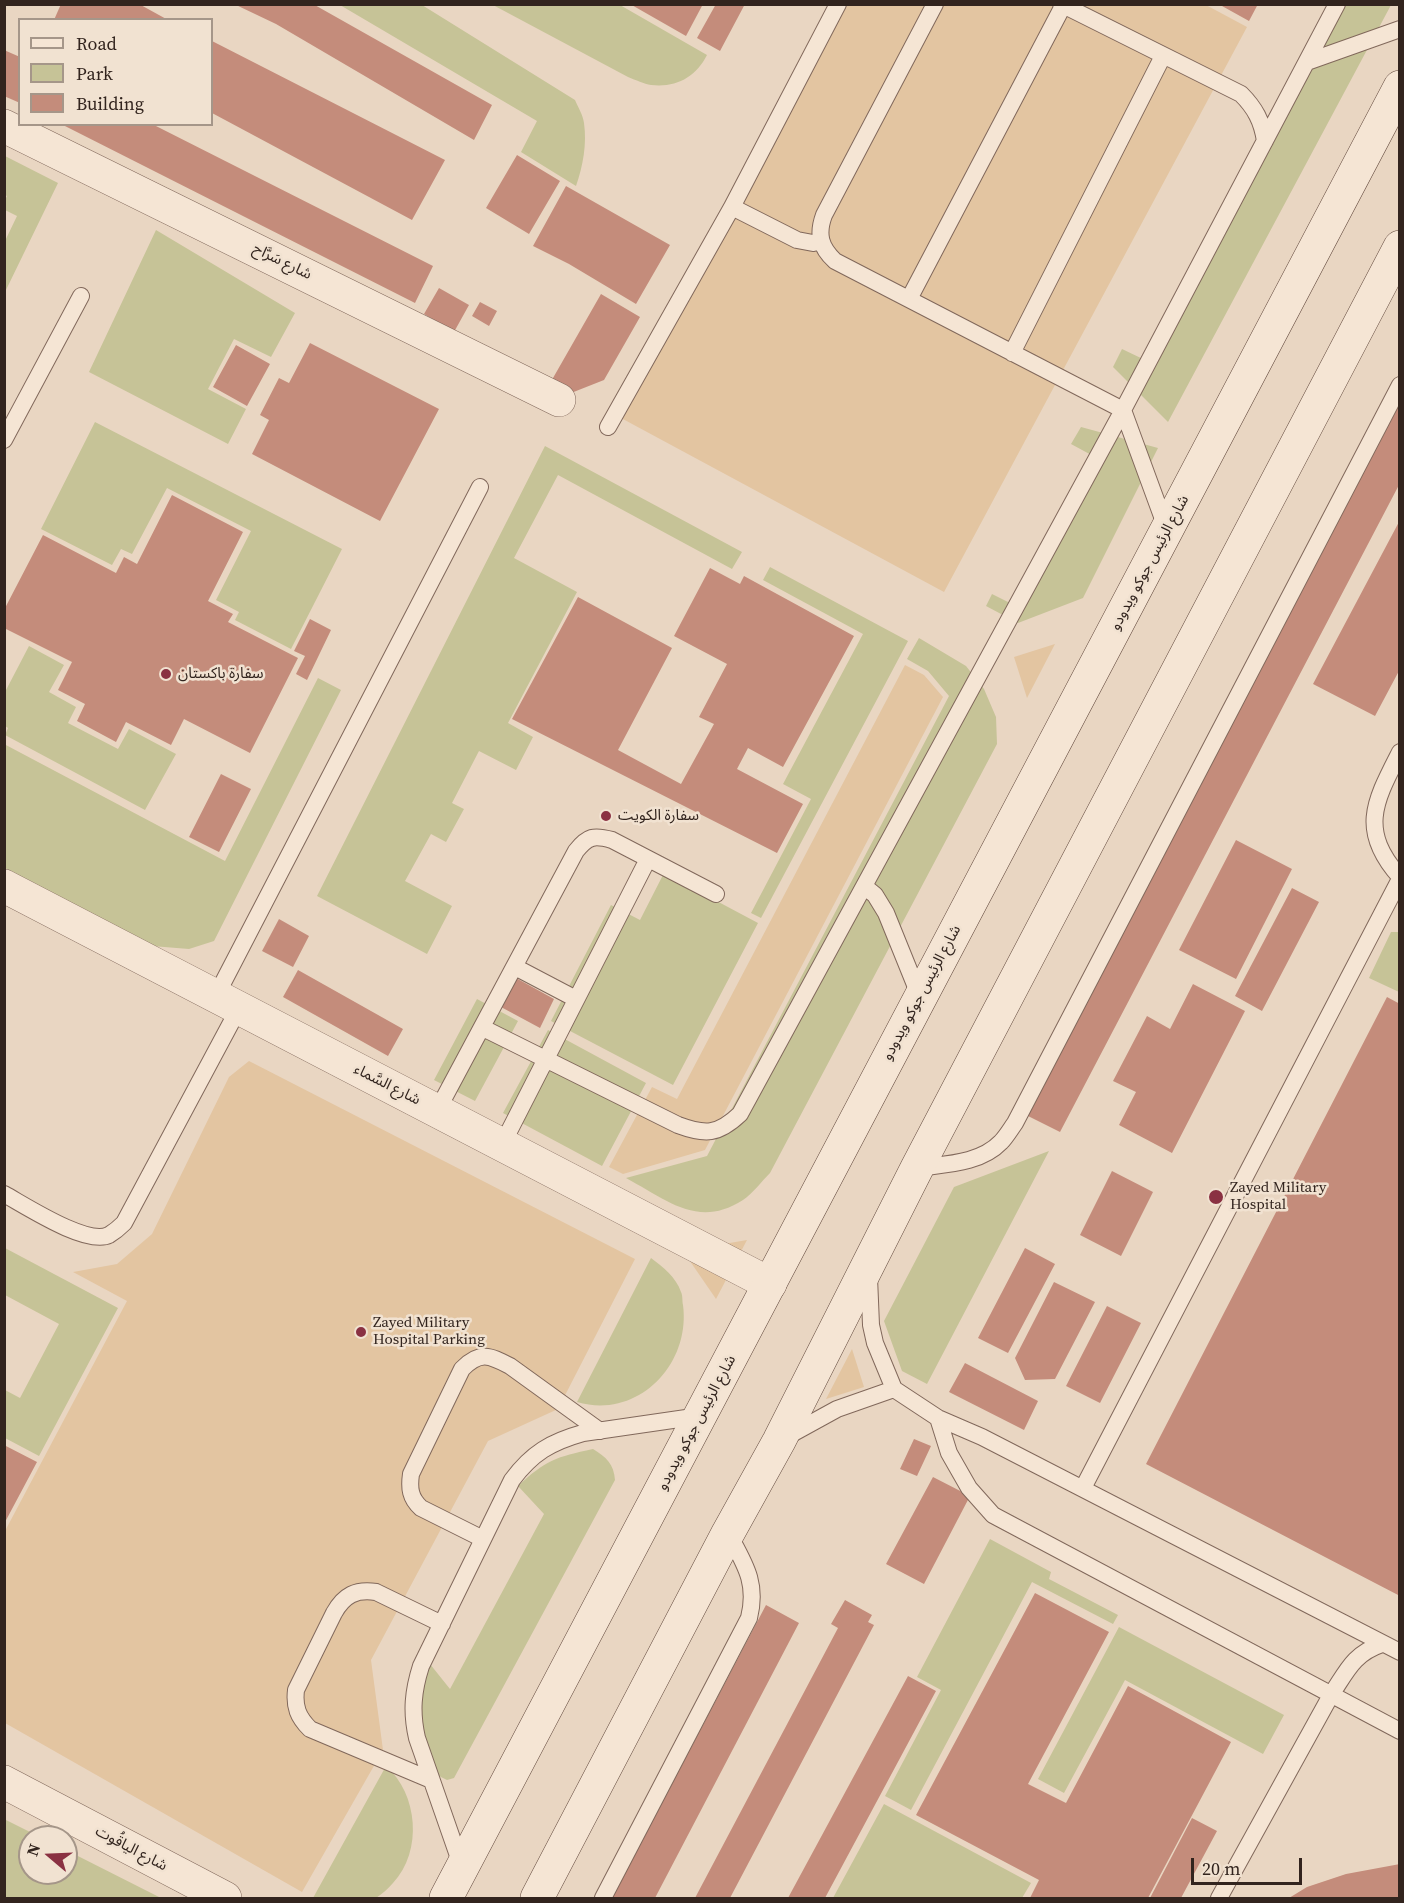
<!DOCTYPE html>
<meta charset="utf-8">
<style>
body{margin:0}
#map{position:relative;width:1404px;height:1903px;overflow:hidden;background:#e9d6c2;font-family:"Source Serif 4",serif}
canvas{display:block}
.frame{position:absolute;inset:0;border:6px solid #32241e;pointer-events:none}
.legend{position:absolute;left:18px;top:18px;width:195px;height:108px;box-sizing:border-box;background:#f1e2d1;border:2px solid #a59689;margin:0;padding:8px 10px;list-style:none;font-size:18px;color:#32241e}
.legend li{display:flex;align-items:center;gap:12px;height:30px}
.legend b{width:30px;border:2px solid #a59689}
.north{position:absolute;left:18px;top:1825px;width:60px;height:60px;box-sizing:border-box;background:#f1e2d1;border:2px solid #a59689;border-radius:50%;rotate:289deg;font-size:16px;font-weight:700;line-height:24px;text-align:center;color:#32241e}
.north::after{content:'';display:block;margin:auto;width:21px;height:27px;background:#8a3142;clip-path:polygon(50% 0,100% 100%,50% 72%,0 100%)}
.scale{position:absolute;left:1191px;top:1858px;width:111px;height:27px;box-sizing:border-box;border:3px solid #32241e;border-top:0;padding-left:8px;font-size:18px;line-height:21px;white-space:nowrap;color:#32241e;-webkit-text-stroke:4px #f1e2d1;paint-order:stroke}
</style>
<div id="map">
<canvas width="1404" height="1903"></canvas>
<div class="frame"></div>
<ul class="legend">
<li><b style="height:8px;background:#f5e5d4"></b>Road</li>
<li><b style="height:16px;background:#c6c397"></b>Park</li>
<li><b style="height:16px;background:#c48c7b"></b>Building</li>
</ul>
<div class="north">N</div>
<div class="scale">20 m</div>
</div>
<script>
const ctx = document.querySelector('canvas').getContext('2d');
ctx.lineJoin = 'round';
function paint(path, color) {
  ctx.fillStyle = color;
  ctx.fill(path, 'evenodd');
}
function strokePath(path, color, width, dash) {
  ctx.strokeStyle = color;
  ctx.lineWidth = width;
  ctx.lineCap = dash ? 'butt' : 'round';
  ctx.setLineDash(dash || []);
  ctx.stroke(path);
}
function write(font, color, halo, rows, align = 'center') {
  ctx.font = font + ' "Source Serif 4","Noto Sans Arabic",serif';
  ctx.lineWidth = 5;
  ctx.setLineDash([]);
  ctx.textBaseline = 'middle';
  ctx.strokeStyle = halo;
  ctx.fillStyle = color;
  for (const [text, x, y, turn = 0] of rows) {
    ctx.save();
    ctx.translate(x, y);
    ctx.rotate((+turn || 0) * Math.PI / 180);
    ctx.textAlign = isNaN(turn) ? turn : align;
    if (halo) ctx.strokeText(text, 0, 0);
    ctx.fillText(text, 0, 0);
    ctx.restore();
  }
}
const green = new Path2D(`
 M 340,5 L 422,5 L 575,100 C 578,107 583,115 584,123 C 587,144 583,166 576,186 L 521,152 L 537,121 Z
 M 493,5 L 620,5 L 707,55 C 696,77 676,88 651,85 C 644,84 636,80 628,77 Z
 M 1332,5 L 1391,5 L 1168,422 L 1113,367 L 1122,349 L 1145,360 Z
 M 5,156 L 58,183 L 5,292 L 5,241 L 17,216 L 5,210 L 5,200 L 7,196 L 5,195 Z
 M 156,230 L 295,313 L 271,357 L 234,339 L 208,389 L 246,409 L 228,444 L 89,372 Z
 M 95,422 L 342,549 L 291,649 L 235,620 L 239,612 L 216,600 L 251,531 L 167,488 L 132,554 L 121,549 L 112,565 L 41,529 Z
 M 1081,427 L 1158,448 L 1083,598 L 1018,623 L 986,606 L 992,594 L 1016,606 L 1095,457 L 1071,444 Z
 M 545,446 L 742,552 L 732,569 L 558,475 L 514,558 L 577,592 L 508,723 L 533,737 L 516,770 L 479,751 L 452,803 L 464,809 L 446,842 L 431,834 L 405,881 L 452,906 L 427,954 L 317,896 Z
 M 770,567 L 908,641 L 761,918 L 751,913 L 811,799 L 783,784 L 863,634 L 763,580 Z
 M 919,638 L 966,666 L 984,689 L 996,717 L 997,744 L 770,1173 C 762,1181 753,1193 743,1200 C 698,1229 667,1200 626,1178 L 707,1156 L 949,696 L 928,671 L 907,659 Z
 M 29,646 L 64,665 L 49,692 L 76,707 L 68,723 L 118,749 L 129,729 L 176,754 L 145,810 L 5,735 L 8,728 L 5,726 L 5,692 Z
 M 318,678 L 341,690 L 214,941 L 189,949 L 152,946 L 5,868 L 4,744 L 225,861 Z
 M 664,873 L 758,923 L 673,1085 L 551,1021 L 611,905 L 640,920 Z
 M 1391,932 L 1399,932 L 1399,992 L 1369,978 Z
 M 477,999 L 518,1021 L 475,1101 L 434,1080 Z
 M 548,1030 L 646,1083 L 602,1166 L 503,1113 Z
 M 1049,1151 L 927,1384 L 902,1371 L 884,1321 L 954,1187 Z
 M 5,1248 L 118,1308 L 39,1456 L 5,1438 L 5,1390 L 20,1398 L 59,1324 L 5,1295 Z
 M 651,1258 C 663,1267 676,1277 681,1292 C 683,1296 682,1301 683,1305 C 691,1365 637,1420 577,1402 Z
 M 593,1449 C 606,1457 614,1464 615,1480 L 454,1778 L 447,1780 L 437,1775 L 415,1712 L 426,1659 L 450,1689 L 544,1514 L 518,1486 C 546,1460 556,1457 593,1449 Z
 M 990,1539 L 1051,1572 L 1049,1579 L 1118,1615 L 1113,1624 L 1032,1582 L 911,1810 L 885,1796 L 941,1690 L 917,1677 Z
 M 1119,1627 L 1284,1715 L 1263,1754 L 1125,1680 L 1064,1793 L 1038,1779 Z
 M 386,1766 C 418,1794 423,1851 393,1883 C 388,1889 382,1894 376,1898 L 313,1898 Z
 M 884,1804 L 1031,1883 L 1022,1898 L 833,1898 Z
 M 4,1819 L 40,1837 L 30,1837 L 30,1873 L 66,1873 L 66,1850 L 161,1898 L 5,1898 Z`);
const sand = new Path2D(`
 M 843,5 L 1206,5 L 1247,27 L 944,592 L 621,418 Z
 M 1055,644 L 1027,698 L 1014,657 Z
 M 905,665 L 924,675 L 943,697 L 705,1150 L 623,1174 L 609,1167 L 652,1087 L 677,1099 Z
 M 249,1061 L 635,1259 L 558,1409 L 488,1441 L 371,1660 L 383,1750 L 302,1892 L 5,1723 L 5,1531 L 127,1301 L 73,1272 L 117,1264 L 152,1234 L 229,1077 Z
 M 747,1240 L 716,1299 L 683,1251 Z
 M 852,1349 L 864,1387 L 826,1399 Z`);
const building = new Path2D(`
 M 61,4 L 139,4 L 168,20 L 54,20 Z
 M 234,4 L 313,4 L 492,105 L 474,140 L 276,24 Z
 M 630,4 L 703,4 L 686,36 Z
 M 716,4 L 745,4 L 720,51 L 697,38 Z
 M 1223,4 L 1258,4 L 1249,21 L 1222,6 Z
 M 212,41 L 445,160 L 412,220 L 212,113 Z
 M 4,50 L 20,57 L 20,103 L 4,96 Z
 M 61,124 L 152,124 L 433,266 L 415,303 Z
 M 517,155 L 560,181 L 529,234 L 486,208 Z
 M 566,186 L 670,245 L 636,304 L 569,264 L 533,246 Z
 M 439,288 L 469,305 L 454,332 L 424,314 Z
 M 601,294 L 640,317 L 604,380 L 566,395 L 549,385 Z
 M 480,302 L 497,311 L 489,326 L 472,316 Z
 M 310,343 L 439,409 L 380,521 L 252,454 L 269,420 L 260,415 L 279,378 L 289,383 Z
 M 236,345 L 270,364 L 247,406 L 213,387 Z
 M 1400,401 L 1400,483 L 1060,1132 L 1026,1115 Z
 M 172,495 L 243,532 L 208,601 L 233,614 L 228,622 L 298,658 L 250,753 L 184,719 L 171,745 L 126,722 L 116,742 L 77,721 L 85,704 L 58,690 L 72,662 L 4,628 L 4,610 L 43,535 L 116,573 L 124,557 L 137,564 Z
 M 1400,520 L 1400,669 L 1375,716 L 1313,684 Z
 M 710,568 L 740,584 L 744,576 L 854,636 L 783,767 L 748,748 L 737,769 L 803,804 L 777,853 L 512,719 L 578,597 L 672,648 L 618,750 L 681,784 L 714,724 L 699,717 L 727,664 L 674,636 Z
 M 310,619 L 331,630 L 307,680 L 296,674 L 305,656 L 294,651 Z
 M 221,774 L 251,789 L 219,852 L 189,837 Z
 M 1236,840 L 1292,869 L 1236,979 L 1179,950 Z
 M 1292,888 L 1319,902 L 1262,1011 L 1235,996 Z
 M 279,919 L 309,936 L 293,967 L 262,951 Z
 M 298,970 L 403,1029 L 388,1056 L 283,997 Z
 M 516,978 L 554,999 L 540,1028 L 501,1007 Z
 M 1193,984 L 1245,1011 L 1172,1153 L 1119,1125 L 1136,1092 L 1113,1081 L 1147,1016 L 1170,1029 Z
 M 1387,997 L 1400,1004 L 1400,1596 L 1146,1464 Z
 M 1112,1171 L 1153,1192 L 1121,1256 L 1080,1235 Z
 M 1025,1248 L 1055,1264 L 1008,1353 L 978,1338 Z
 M 1054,1282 L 1095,1302 L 1055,1379 L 1025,1380 L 1015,1358 Z
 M 1107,1306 L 1141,1323 L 1100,1403 L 1066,1386 Z
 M 965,1363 L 1038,1401 L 1024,1430 L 949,1392 Z
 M 914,1439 L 931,1446 L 917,1476 L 900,1469 Z
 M 4,1445 L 37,1462 L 4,1524 Z
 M 933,1477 L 970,1496 L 924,1584 L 886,1564 Z
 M 1035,1593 L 1109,1632 L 1028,1784 L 1066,1803 L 1128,1686 L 1231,1742 L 1148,1898 L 1030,1898 L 1039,1880 L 916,1815 Z
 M 845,1600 L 872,1615 L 868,1622 L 874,1625 L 730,1898 L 695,1898 L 838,1628 L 831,1624 Z
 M 766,1605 L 799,1623 L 655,1898 L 612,1898 Z
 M 908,1676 L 936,1691 L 825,1898 L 788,1898 Z
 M 1192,1818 L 1217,1831 L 1181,1898 L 1150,1898 Z
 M 1400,1864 L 1400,1898 L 1289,1898 L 1307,1887 L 1346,1874 Z`);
const lane = new Path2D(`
 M 935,4 L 824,215 C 817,234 820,247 835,261 L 1123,410 L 1167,530
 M 1061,4 L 1241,94 C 1255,108 1262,121 1265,141
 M 1307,62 L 1400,29
 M 732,207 L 797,240 L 813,243 L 821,241
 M 909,299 L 1063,6
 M 1012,353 L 1163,56
 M 608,427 L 732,207 L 838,4
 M 4,440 L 81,296
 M 1400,752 C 1375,801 1358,830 1400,877
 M 864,886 L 875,895 L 886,913 L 920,997
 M 515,967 L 576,999
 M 216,996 L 480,487
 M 483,1028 L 678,1125 C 705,1135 718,1135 740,1114 L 1123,410 L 1337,4
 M 437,1111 L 576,851 C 588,836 594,835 612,840 L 716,894
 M 502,1145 L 648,859
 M 917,1168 C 945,1164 980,1164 1001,1142 C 1006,1137 1010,1130 1015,1123 L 1400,385
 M 4,1194 C 26,1206 87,1246 109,1235 C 114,1232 120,1227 124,1223 L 239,1008
 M 869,1277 L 871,1325 L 875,1343 L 894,1389 L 938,1418 L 982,1437 L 1400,1652
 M 938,1418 L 949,1453 L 969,1488 L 993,1515 L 1400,1731
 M 786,1437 L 837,1409 L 894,1389
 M 1083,1488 L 1400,879
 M 483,1539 L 421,1508 C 410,1498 409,1488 411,1474 L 462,1369 C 480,1351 489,1355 510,1366 L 600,1431
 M 431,1780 L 310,1729 C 298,1717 294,1707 296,1690 L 334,1613 C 344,1595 356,1589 376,1592 L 442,1624
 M 462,1867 L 417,1738 C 411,1712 413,1691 421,1666 L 512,1480 C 532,1453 551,1442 583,1433 L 700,1416
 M 603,1898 L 749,1618 C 758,1582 744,1563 728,1533
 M 1219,1898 L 1331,1695 C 1347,1671 1353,1654 1382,1644`);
const street = new Path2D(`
 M 4,126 L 559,400
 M 4,886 L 770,1284
 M 4,1782 L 225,1898`);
const secondary = new Path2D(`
 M 446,1898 L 1400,87
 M 537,1898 L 728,1533 L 779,1441 L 917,1168 L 1400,247`);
const markers = [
 [166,674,6,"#8a3142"],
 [606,816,6,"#8a3142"],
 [1216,1197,8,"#8a3142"],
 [361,1332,6,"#8a3142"]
];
const streetNames = [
 ["شارع سَرَّاح",282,262,26],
 ["شارع الرئيس جوكو ويدودو",1150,563,-62],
 ["شارع الرئيس جوكو ويدودو",922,993,-62],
 ["شارع السَّماء",387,1085,27],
 ["شارع الرئيس جوكو ويدودو",697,1423,-62],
 ["شارع الياقُوت",131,1849,28]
];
const poiNames = [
 ["سفارة باكستان",178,674],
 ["سفارة الكويت",618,816],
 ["Zayed Military",1230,1188],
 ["Hospital",1230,1205],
 ["Zayed Military",373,1323],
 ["Hospital Parking",373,1340]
];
paint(green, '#c6c397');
paint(sand, '#e3c5a1');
paint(building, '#c48c7b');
strokePath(lane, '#81685b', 18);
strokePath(street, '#81685b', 34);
strokePath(secondary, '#634a3e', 34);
strokePath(lane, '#f5e5d4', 16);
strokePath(street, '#f5e5d4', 33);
strokePath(secondary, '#f5e5d4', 33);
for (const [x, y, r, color] of markers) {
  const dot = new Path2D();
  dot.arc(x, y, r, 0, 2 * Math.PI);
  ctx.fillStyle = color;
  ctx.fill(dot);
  strokePath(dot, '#f1e2d1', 2);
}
write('15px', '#32241e', '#f1e2d1', streetNames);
write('15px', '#32241e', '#f1e2d1', poiNames, 'left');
</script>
